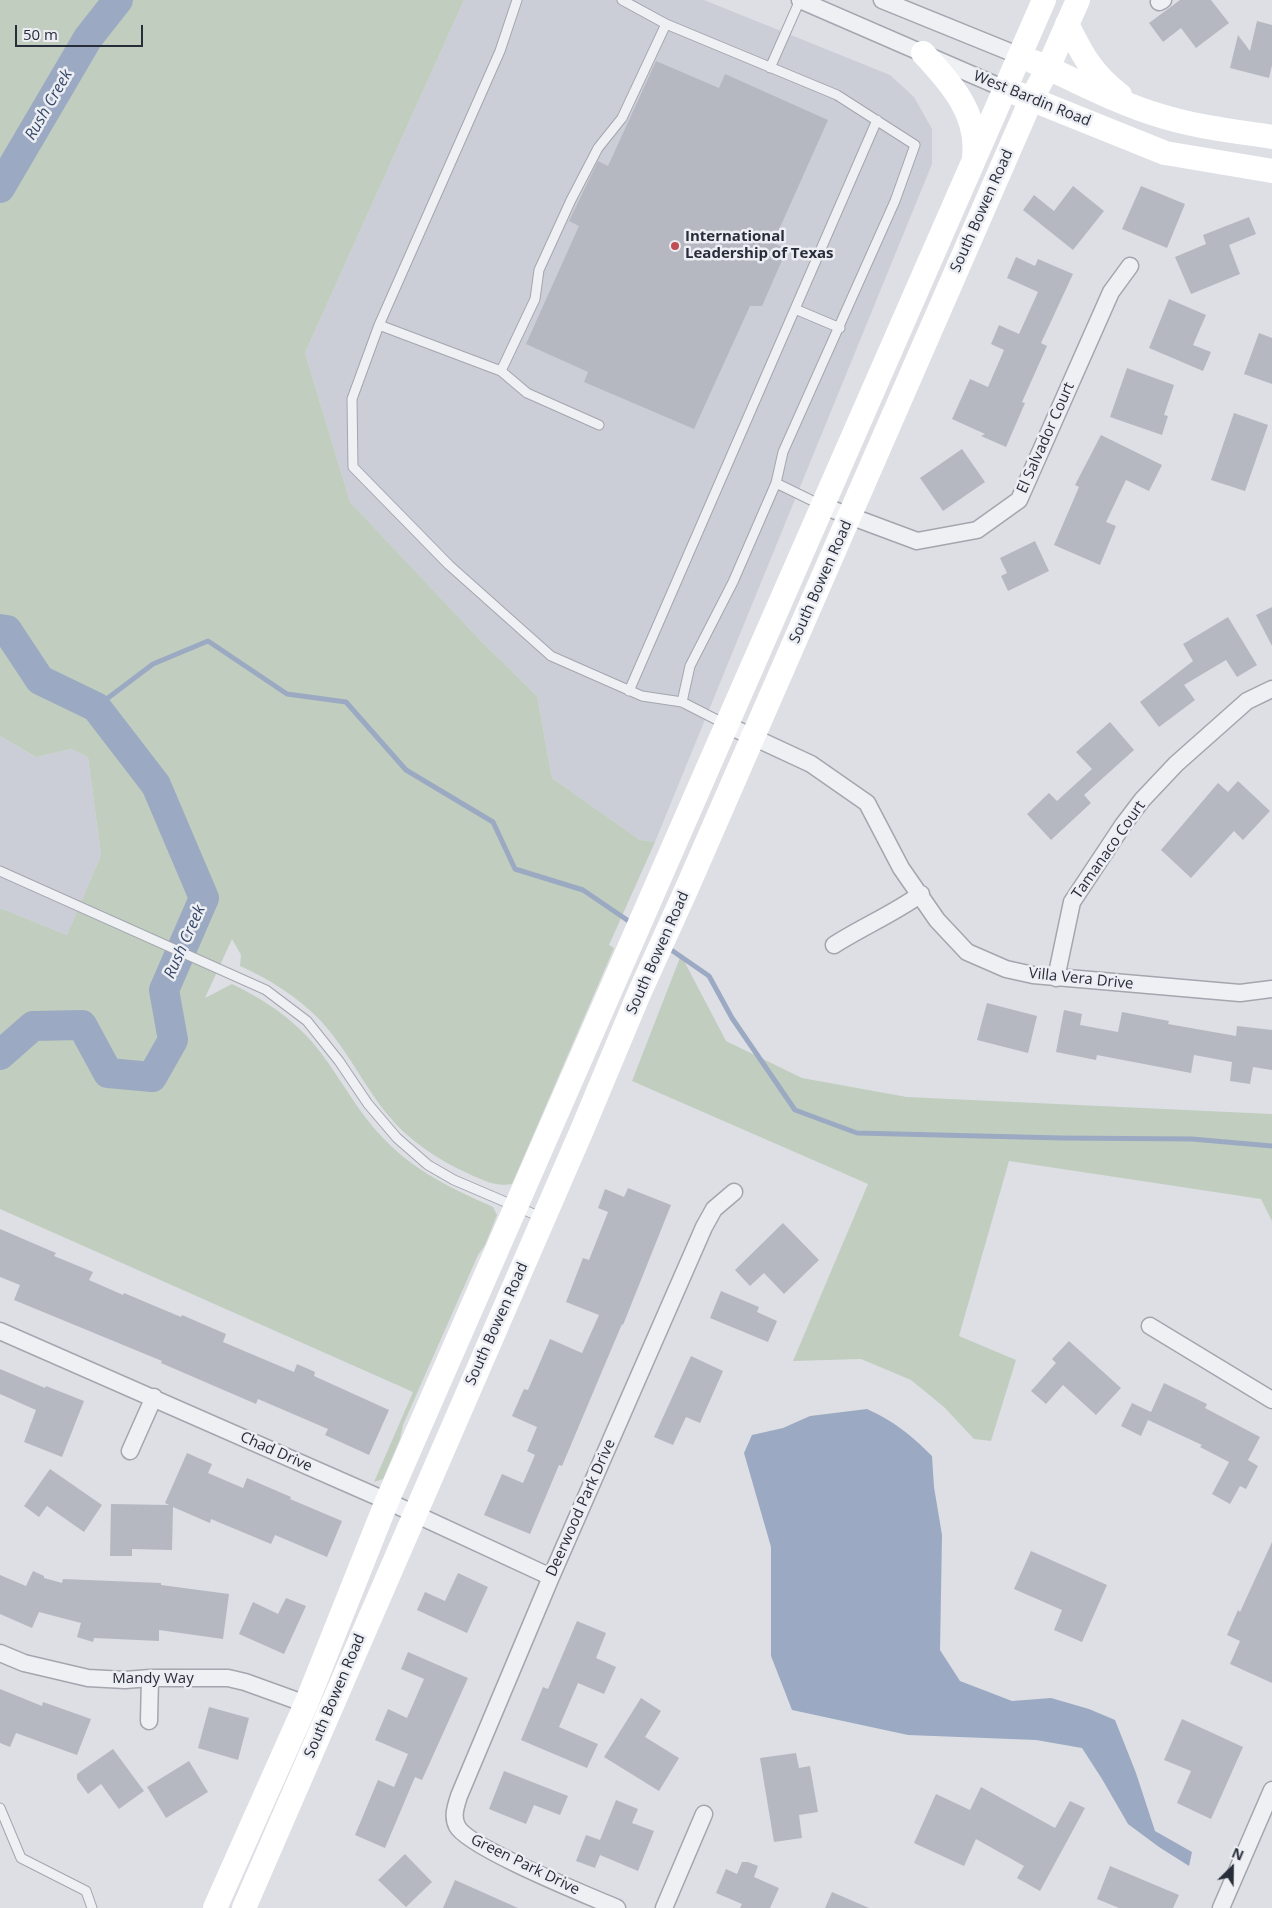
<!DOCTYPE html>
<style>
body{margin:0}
#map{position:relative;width:1272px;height:1908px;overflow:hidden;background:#dddfe5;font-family:"Open Sans",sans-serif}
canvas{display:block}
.north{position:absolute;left:1207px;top:1843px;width:50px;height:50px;-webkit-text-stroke:4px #eceef3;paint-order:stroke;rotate:23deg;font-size:14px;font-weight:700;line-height:20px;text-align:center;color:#282d3a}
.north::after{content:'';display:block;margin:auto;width:18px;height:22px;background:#282d3a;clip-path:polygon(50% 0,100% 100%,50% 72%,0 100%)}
.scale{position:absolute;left:15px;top:25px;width:128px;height:22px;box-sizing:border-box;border:2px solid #282d3a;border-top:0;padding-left:6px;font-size:15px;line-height:18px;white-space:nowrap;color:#282d3a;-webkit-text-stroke:4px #eceef3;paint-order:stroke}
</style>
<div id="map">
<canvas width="1272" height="1908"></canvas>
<div class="north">N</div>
<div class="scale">50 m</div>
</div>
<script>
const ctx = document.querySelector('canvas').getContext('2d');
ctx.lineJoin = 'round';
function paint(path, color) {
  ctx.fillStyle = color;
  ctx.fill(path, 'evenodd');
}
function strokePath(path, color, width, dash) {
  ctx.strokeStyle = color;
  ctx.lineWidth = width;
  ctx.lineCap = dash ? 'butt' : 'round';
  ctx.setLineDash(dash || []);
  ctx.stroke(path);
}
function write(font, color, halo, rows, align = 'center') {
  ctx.font = font + ' "Open Sans",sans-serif';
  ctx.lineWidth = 5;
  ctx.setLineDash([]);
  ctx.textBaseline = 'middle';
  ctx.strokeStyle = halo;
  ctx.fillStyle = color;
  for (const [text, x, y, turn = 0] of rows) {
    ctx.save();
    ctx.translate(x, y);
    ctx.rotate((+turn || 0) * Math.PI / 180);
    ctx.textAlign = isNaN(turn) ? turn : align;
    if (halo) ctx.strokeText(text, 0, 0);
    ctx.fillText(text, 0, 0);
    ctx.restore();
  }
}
const built = new Path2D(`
 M 464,0 L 704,0 L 890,75 L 914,97 L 932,129 L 932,164 L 655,842 L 640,840 L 552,778 L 537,696 L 480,640 L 350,502 L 305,353 Z
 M 0,736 L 36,757 L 71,749 L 88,757 L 101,855 L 67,935 L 0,908 Z`);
const green = new Path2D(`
 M 0,0 L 464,0 L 305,353 L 350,502 L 480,640 L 537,696 L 552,778 L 640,840 L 655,842 L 609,945 L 614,948 L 512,1184 C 495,1187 483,1180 469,1174 C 438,1160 408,1140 387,1114 C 362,1083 346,1047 318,1018 C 296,996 269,979 240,966 L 241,955 L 232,939 L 205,998 L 232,984 C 267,1001 298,1022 321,1053 C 343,1082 359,1114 384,1139 C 414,1171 453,1189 493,1207 L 497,1215 L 485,1245 L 478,1255 L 403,1425 L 400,1439 L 383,1479 L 374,1482 L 413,1392 L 0,1209 L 0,908 L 67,935 L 101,855 L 88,757 L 71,749 L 36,757 L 0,736 Z
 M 681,955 L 726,1041 L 802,1078 L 907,1097 L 1272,1114 L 1272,1221 L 1261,1199 L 1009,1161 L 959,1336 L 1016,1360 L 991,1441 L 974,1439 L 944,1407 L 911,1380 L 861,1359 L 793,1361 L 868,1184 L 632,1081 Z`);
const water = new Path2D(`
 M 867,1409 C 895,1422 910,1434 932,1456 L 934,1487 L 942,1535 L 940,1650 L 960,1681 L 1012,1701 L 1051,1698 L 1089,1709 L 1115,1720 L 1136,1773 L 1155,1831 L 1192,1852 L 1189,1866 L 1159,1847 L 1128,1824 L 1102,1779 L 1082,1748 L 1036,1740 L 908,1735 L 792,1710 L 771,1656 L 771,1547 L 744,1453 L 752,1435 L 783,1428 L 810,1416 Z`);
const stream = new Path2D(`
 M 96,707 L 153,664 L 208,641 L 287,694 L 346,702 L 406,770 L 493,822 L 515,869 L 583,890 L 633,924
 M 667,947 L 709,976 L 732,1018 L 795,1110 L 857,1133 L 1062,1138 L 1192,1139 L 1272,1146`);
const river = new Path2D(`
 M 0,188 L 88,38 L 118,0
 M 0,629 L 7,630 L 40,680 L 96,707 L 156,785 L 204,898 L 164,990 L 173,1040 L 152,1077 L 108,1073 L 82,1025 L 33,1026 L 0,1055`);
const building = new Path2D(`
 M 1180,0 L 1211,0 L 1229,23 L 1196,48 L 1181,28 L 1163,42 L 1149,23 Z
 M 1257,21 L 1272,25 L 1272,65 L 1269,78 L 1230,68 L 1238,35 L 1250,51 Z
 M 656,61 L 719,88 L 725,74 L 828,120 L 773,243 L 787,249 L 762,306 L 750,306 L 694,429 L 584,382 L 588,372 L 526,344 L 579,226 L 569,221 L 598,161 L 608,166 Z
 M 1073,186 L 1104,211 L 1073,250 L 1023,210 L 1034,195 L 1054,211 Z
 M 1141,186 L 1185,204 L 1167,248 L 1122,229 Z
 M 1249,217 L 1256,234 L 1229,245 L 1240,274 L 1191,294 L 1175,257 L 1206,244 L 1203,235 Z
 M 1016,257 L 1035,266 L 1038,259 L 1073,274 L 1041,343 L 1047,346 L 1022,402 L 1025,403 L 1006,447 L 981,436 L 985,434 L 952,419 L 970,379 L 988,387 L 1004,350 L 991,344 L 999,325 L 1019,334 L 1038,292 L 1007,278 Z
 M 1169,299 L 1206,315 L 1193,345 L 1211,352 L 1203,371 L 1149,348 Z
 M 1259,333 L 1272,338 L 1272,384 L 1244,374 Z
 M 1127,368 L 1174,385 L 1164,415 L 1168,416 L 1162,435 L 1110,417 Z
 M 1234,413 L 1268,425 L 1245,491 L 1211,480 Z
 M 1101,435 L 1162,465 L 1149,491 L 1126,480 L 1106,522 L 1116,526 L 1100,565 L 1054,545 L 1079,487 L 1075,485 Z
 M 962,449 L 985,482 L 943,511 L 920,478 Z
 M 1035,541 L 1049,571 L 1008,591 L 1001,576 L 1007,573 L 1000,558 Z
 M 1272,607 L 1272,646 L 1256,615 Z
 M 1228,617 L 1257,665 L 1237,677 L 1226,660 L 1184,685 L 1195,700 L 1159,727 L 1140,702 L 1193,661 L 1183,644 Z
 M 1110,722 L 1134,750 L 1084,795 L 1091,803 L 1051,840 L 1027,814 L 1049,793 L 1057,801 L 1092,769 L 1076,752 Z
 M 1238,781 L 1270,811 L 1243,840 L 1234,831 L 1191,878 L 1161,850 L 1218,783 L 1228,792 Z
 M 987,1003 L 1037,1016 L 1028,1053 L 977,1040 Z
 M 1064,1010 L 1082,1014 L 1080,1025 L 1118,1032 L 1122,1012 L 1169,1021 L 1168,1024 L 1236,1036 L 1237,1026 L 1272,1030 L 1272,1070 L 1253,1067 L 1250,1084 L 1230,1081 L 1232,1062 L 1194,1055 L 1191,1073 L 1097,1055 L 1096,1060 L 1056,1052 Z
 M 628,1188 L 671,1205 L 623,1325 L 622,1324 L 562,1466 L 559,1465 L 530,1534 L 484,1515 L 502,1474 L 523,1483 L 535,1455 L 527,1451 L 537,1427 L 512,1416 L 524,1389 L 528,1390 L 550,1339 L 582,1353 L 599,1315 L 566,1302 L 583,1258 L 589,1260 L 608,1212 L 598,1208 L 605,1189 L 624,1197 Z
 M 783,1223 L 819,1260 L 784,1294 L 764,1273 L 750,1286 L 735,1270 Z
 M 0,1229 L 56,1253 L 54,1256 L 93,1272 L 89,1280 L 123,1295 L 124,1293 L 181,1317 L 182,1315 L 226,1334 L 223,1342 L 294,1372 L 297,1364 L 315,1372 L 314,1376 L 389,1410 L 369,1455 L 325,1435 L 328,1429 L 258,1399 L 256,1404 L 161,1363 L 162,1361 L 14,1300 L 20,1285 L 0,1277 Z
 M 721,1291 L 759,1307 L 757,1312 L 777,1321 L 768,1342 L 710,1318 Z
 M 1069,1341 L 1121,1388 L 1096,1415 L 1063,1385 L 1046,1404 L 1031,1391 L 1056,1363 L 1052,1359 Z
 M 691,1356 L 723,1371 L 700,1423 L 686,1417 L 673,1445 L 654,1437 Z
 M 0,1369 L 45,1388 L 46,1386 L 84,1401 L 62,1457 L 24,1442 L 36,1410 L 0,1394 Z
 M 1164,1383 L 1207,1404 L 1205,1408 L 1260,1437 L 1248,1460 L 1258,1466 L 1246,1489 L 1240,1486 L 1230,1504 L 1212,1494 L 1229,1462 L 1200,1447 L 1202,1445 L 1148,1420 L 1141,1436 L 1121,1426 L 1132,1403 L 1151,1412 Z
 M 187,1453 L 212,1464 L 208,1473 L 243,1488 L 247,1478 L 291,1497 L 290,1499 L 342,1521 L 327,1557 L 275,1535 L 271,1544 L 211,1519 L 210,1523 L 173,1507 L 172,1550 L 132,1549 L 132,1556 L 110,1556 L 111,1504 L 169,1505 L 165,1503 Z
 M 50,1469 L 102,1505 L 84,1532 L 47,1506 L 39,1517 L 24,1506 Z
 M 1272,1542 L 1272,1683 L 1230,1664 L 1240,1641 L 1227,1635 L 1238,1610 L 1240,1612 Z
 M 1031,1551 L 1107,1585 L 1082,1642 L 1054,1630 L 1062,1610 L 1014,1589 Z
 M 33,1571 L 44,1576 L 44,1578 L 62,1583 L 63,1579 L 161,1583 L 161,1585 L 229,1594 L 223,1639 L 159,1630 L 159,1641 L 94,1638 L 93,1642 L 77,1637 L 81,1623 L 39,1612 L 32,1628 L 0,1614 L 0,1575 L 26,1586 Z
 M 458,1573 L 488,1587 L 467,1633 L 417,1610 L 425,1592 L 445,1601 Z
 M 286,1598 L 306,1606 L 284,1654 L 239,1634 L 253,1602 L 278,1614 Z
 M 577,1621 L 606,1633 L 596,1658 L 616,1667 L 604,1694 L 578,1683 L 559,1727 L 598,1744 L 587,1768 L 521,1740 L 543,1687 L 548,1689 Z
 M 408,1652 L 468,1678 L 422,1780 L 415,1777 L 385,1848 L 355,1835 L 378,1780 L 394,1787 L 408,1754 L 375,1740 L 388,1709 L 407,1718 L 424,1679 L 401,1669 Z
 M 0,1689 L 42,1706 L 43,1702 L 91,1719 L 77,1755 L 16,1733 L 10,1747 L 0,1743 Z
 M 641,1698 L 661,1711 L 645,1737 L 679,1758 L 659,1791 L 604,1757 Z
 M 209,1707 L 249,1718 L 238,1760 L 198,1748 Z
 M 1182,1719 L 1243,1747 L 1211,1819 L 1177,1803 L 1191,1771 L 1164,1760 Z
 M 113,1749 L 144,1791 L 119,1809 L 101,1784 L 88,1794 L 77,1779 L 77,1774 Z
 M 796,1753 L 799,1768 L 810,1766 L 818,1812 L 799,1815 L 802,1838 L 774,1842 L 760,1758 Z
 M 189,1761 L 208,1792 L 166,1818 L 147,1787 Z
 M 504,1771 L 568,1796 L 560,1815 L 534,1805 L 526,1824 L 489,1809 Z
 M 981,1787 L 1055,1828 L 1070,1801 L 1085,1808 L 1040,1891 L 1017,1878 L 1024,1866 L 976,1839 L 964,1866 L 914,1843 L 936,1794 L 970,1810 Z
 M 616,1800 L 638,1809 L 632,1823 L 654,1831 L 638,1871 L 600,1855 L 595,1868 L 576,1861 L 586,1835 L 600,1840 Z
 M 405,1854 L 432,1882 L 406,1907 L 378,1880 Z
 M 742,1862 L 748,1862 L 758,1866 L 754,1877 L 779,1888 L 770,1908 L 740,1908 L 742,1904 L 716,1893 L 726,1869 L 737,1874 Z
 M 1110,1866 L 1179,1895 L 1173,1908 L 1119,1908 L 1097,1899 Z
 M 455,1880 L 518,1908 L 443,1908 Z
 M 832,1892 L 869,1908 L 825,1908 Z`);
const service = new Path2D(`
 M 517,0 L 500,51 L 379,325 L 352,399 L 353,467 L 449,565 L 551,656 L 642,696 L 682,702
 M 622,0 L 666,24 L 837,95 L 915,145 L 895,201 L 783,452 L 776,483 L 733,582 L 690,666 L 682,702 L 725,724
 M 770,68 L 800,0
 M 795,309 L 840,328
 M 379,325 L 501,371
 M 599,425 L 527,393 L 501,371 L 535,299 L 539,270 L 571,200 L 598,148 L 622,118 L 666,24
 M 776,483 L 821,505
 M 629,691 L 877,120
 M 0,871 L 266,990 L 307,1021 L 339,1061 L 368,1104 L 397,1138 L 428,1165 L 454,1180 L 543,1218
 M 0,1808 L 21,1858 L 86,1891 L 92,1908`);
const minor = new Path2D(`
 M 800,0 L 1005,89
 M 882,0 L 1020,56
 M 1159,2 L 1163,0
 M 823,506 L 917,541 L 977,530 L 1019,500 L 1111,292 L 1130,266
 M 727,725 L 811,764 L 867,803 L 901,868 L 937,920 L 967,952 L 1006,969 L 1033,975 L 1240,993 L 1272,989
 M 834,945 C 862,927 893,914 921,894
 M 1056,978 L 1072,902 L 1123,825 L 1142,800 L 1176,764 L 1247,701 L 1272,689
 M 1150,1326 L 1272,1400
 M 0,1331 L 387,1501 L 551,1577
 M 130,1451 L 154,1397
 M 0,1653 L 24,1663 L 88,1678 L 125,1680 L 150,1678 L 228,1678 L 245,1682 L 306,1704
 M 149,1721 L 150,1678
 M 617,1908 C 589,1896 467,1847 457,1826 C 452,1816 456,1806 459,1796 L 551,1577 L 704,1227 L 714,1209 L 734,1192
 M 664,1908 L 704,1814
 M 1221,1908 L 1272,1790`);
const secondary = new Path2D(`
 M 1067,24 C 1082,54 1092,74 1120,95
 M 923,53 C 951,83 979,114 974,158
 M 1034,62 C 1076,80 1115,102 1158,115 C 1195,127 1234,131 1272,137
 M 1016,93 L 1165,153 L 1272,171
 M 215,1908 L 306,1704 L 387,1501 L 1044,0
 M 244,1908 L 582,1130 L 638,996 L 687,888 L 1031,100 L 1048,68 L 1078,0`);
const markers = [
 [675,246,5,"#bf4d54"]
];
const streetNames = [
 ["West Bardin Road",1032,99,22],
 ["South Bowen Road",982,211,-66],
 ["El Salvador Court",1046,438,-66],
 ["South Bowen Road",821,582,-66],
 ["Tamanaco Court",1109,850,-55],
 ["South Bowen Road",658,953,-66],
 ["Villa Vera Drive",1081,979,6],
 ["South Bowen Road",497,1324,-66],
 ["Chad Drive",276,1452,24],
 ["Deerwood Park Drive",581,1508,-66],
 ["Mandy Way",153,1679],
 ["South Bowen Road",335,1696,-67],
 ["Green Park Drive",525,1865,26]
];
const poiNames = [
 ["International",685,237],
 ["Leadership of Texas",685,254]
];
const waterNames = [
 ["Rush Creek",49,105,-60],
 ["Rush Creek",185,942,-66]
];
paint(built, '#cbced6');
paint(green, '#c1cebf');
paint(water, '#9baac2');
strokePath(stream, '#9baac2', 5);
strokePath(river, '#9baac2', 30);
paint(building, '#b5b8c1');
strokePath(service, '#a3a6ae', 11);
strokePath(minor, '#a3a6ae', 19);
strokePath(service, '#eff0f4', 9);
strokePath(minor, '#eff0f4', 16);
strokePath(secondary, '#fff', 24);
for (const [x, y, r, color] of markers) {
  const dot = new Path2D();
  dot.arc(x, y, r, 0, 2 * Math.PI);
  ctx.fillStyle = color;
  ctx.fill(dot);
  strokePath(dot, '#eceef3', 2);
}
write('15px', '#282d3a', '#eceef3', streetNames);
write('bold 15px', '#282d3a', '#eceef3', poiNames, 'left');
write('italic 16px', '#374969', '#eceef3', waterNames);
</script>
